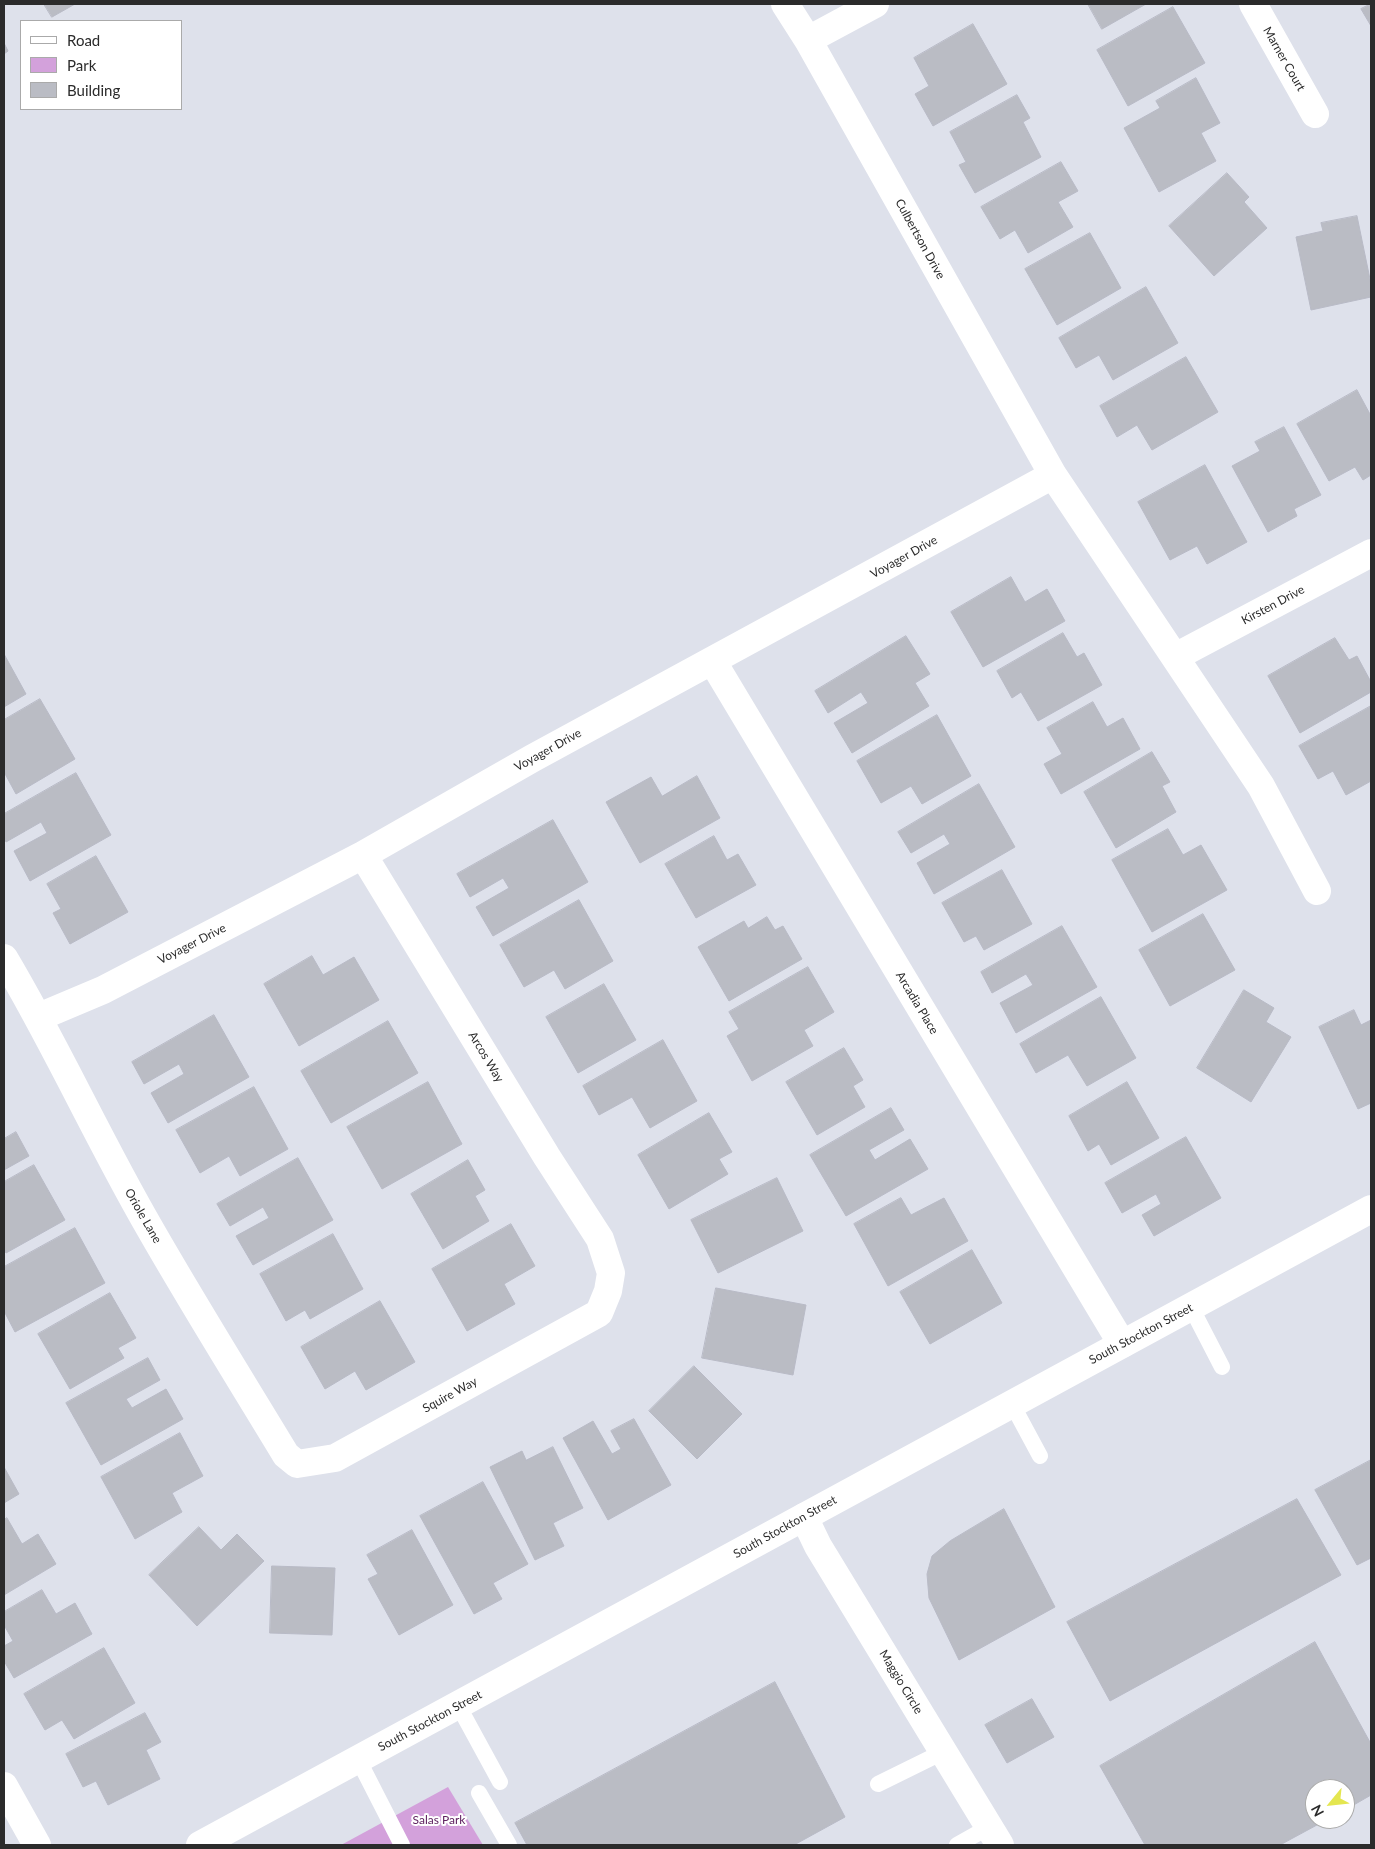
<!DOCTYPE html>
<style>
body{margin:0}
#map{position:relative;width:1375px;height:1849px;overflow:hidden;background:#dee1eb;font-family:Lato,sans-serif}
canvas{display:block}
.frame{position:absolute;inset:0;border:5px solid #2b2b2b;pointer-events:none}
.legend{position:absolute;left:20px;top:20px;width:162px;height:90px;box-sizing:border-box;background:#fff;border:1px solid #aaa;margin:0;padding:6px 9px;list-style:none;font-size:15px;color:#2b2b2b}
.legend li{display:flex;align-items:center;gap:10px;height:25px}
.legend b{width:25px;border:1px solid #aaa}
.north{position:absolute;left:1305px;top:1779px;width:50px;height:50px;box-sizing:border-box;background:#fff;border:1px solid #aaa;border-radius:50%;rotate:242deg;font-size:14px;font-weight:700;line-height:20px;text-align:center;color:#2b2b2b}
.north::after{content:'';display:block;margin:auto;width:18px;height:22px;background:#e4e650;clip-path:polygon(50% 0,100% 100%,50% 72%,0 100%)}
</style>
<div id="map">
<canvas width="1375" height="1849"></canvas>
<div class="frame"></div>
<ul class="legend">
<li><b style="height:6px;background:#fff"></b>Road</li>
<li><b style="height:14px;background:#d3a1db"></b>Park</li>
<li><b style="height:14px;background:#babcc4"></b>Building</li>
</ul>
<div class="north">N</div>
</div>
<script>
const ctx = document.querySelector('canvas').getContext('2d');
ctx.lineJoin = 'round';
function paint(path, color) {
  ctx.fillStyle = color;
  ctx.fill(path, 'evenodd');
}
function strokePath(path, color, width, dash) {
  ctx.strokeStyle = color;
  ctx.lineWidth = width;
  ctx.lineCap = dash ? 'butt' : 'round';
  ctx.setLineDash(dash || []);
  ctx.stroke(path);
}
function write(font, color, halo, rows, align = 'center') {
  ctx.font = font + ' Lato,sans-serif';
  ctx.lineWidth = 4;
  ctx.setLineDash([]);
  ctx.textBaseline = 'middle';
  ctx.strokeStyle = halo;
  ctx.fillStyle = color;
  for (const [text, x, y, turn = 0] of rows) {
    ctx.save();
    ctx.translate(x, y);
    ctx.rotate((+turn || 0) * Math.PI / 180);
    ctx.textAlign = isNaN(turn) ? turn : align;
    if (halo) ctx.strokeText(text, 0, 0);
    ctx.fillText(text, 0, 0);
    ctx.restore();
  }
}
const green = new Path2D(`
 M 448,1787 L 483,1845 L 341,1845 Z`);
const building = new Path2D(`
 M 44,4 L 75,4 L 52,17 Z
 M 1088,4 L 1146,4 L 1102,29 Z
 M 1371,4 L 1371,26 L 1361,9 Z
 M 1173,7 L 1205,63 L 1128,106 L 1097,50 Z
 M 973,24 L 1007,84 L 933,126 L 915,94 L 929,86 L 914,58 Z
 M 4,43 L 8,51 L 4,54 Z
 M 1196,78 L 1220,123 L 1201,133 L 1216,161 L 1159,192 L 1124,128 L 1160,108 L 1156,101 Z
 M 1017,95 L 1030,118 L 1023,122 L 1041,157 L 975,193 L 959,165 L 966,162 L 950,132 Z
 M 1061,162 L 1078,191 L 1058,202 L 1073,227 L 1028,253 L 1015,230 L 1000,239 L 981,207 Z
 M 1227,173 L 1249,197 L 1244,202 L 1267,228 L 1214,276 L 1169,226 Z
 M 1357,216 L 1371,284 L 1371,297 L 1311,310 L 1296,237 L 1323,231 L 1321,223 Z
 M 1090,233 L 1121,288 L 1057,325 L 1025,269 Z
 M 1146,287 L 1178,343 L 1113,380 L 1099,355 L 1076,368 L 1059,338 Z
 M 1186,357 L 1218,412 L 1152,450 L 1137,425 L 1117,437 L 1100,406 Z
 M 1357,390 L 1371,416 L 1371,475 L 1363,480 L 1355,467 L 1329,481 L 1297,424 Z
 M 1284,427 L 1321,495 L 1294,509 L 1297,516 L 1268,532 L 1232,466 L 1260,451 L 1255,442 Z
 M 1205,465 L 1247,542 L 1207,564 L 1197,546 L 1170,560 L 1138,502 Z
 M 1011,577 L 1025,602 L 1047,589 L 1065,621 L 983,667 L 951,612 Z
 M 1063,633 L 1077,657 L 1084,653 L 1102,685 L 1038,721 L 1021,692 L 1012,698 L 997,671 Z
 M 906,636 L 930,674 L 915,683 L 929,706 L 852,753 L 834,723 L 868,703 L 861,692 L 828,713 L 815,691 Z
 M 1335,638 L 1349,660 L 1357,656 L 1371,682 L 1371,692 L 1300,733 L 1268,676 Z
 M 4,654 L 26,694 L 4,707 Z
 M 40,699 L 75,759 L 16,794 L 4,772 L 4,720 Z
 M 1093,702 L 1107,727 L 1123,718 L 1140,749 L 1061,794 L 1044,764 L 1062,754 L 1047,728 Z
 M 1371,706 L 1371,781 L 1346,795 L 1333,771 L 1318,779 L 1299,746 Z
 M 937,715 L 971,776 L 922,804 L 911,786 L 881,803 L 857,761 Z
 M 1152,752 L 1170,782 L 1162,786 L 1176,812 L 1116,848 L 1084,792 Z
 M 76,773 L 111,835 L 30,881 L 14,851 L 47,833 L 41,822 L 6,842 L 4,837 L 4,814 Z
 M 697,776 L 720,818 L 640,863 L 606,802 L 651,777 L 662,796 Z
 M 979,784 L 1015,847 L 934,894 L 917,863 L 950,844 L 944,834 L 911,853 L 898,832 Z
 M 553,820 L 588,882 L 493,936 L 476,907 L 509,888 L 503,878 L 470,897 L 457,874 Z
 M 1168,829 L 1183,855 L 1201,845 L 1227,890 L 1152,932 L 1112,860 Z
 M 714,836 L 727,860 L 738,854 L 756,885 L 696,918 L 665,864 Z
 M 96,856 L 128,912 L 70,944 L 53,913 L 61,909 L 47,884 Z
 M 1002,870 L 1032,924 L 984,950 L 976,936 L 964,942 L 942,903 Z
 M 579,900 L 613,961 L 565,989 L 554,970 L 524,987 L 500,945 Z
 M 1203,914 L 1235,970 L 1170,1006 L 1139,950 Z
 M 767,917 L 775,930 L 783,926 L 802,959 L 729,1001 L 698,947 L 744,921 L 748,928 Z
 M 1062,926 L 1097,987 L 1016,1033 L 1000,1003 L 1033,985 L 1026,974 L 992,993 L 981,972 Z
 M 312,956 L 323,975 L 354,957 L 379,1000 L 299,1046 L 264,984 Z
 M 808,967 L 834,1012 L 804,1030 L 813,1046 L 752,1081 L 727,1036 L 739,1029 L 729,1012 Z
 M 604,984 L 636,1040 L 578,1073 L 546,1017 Z
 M 1244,990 L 1274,1008 L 1266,1022 L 1291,1037 L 1251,1102 L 1197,1068 Z
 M 1101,997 L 1136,1058 L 1087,1086 L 1068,1055 L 1036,1073 L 1020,1044 Z
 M 1354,1010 L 1361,1025 L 1371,1020 L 1371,1103 L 1358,1109 L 1319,1027 Z
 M 214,1015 L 249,1077 L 168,1123 L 151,1093 L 184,1074 L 179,1064 L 144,1084 L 132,1062 Z
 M 388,1021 L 418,1073 L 331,1123 L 301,1071 Z
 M 663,1040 L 697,1101 L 650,1128 L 632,1097 L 599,1115 L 583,1086 Z
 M 844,1048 L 863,1080 L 853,1086 L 865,1107 L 817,1135 L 786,1082 Z
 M 428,1082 L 462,1144 L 382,1189 L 347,1127 Z
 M 1127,1082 L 1159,1138 L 1111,1165 L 1099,1144 L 1088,1151 L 1069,1116 Z
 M 254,1087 L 288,1149 L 240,1176 L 229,1156 L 200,1173 L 176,1130 Z
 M 891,1108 L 904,1130 L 869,1150 L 875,1160 L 910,1139 L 928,1169 L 846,1216 L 810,1155 Z
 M 709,1113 L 732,1152 L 719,1159 L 728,1174 L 669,1209 L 638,1155 Z
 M 16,1132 L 29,1156 L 4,1170 L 4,1139 Z
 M 1186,1137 L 1221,1198 L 1154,1236 L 1142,1215 L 1161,1204 L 1156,1194 L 1122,1213 L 1105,1183 Z
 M 298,1158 L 333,1220 L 253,1265 L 236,1236 L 269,1218 L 263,1207 L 230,1226 L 217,1204 Z
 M 468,1160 L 485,1190 L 475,1196 L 489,1221 L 443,1249 L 411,1194 Z
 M 34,1165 L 65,1220 L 6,1253 L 4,1249 L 4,1182 Z
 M 777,1178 L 803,1231 L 718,1273 L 691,1220 Z
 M 901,1198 L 911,1215 L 944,1198 L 968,1241 L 888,1286 L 854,1224 Z
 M 511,1224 L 535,1266 L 504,1284 L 515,1304 L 467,1331 L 432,1269 Z
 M 75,1228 L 105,1283 L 15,1332 L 4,1311 L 4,1267 Z
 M 333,1234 L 363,1289 L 310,1319 L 305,1310 L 286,1321 L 260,1274 Z
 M 972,1250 L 1002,1303 L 930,1344 L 900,1292 Z
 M 716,1288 L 806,1305 L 793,1375 L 702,1358 Z
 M 110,1293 L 136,1338 L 118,1348 L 124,1358 L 70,1389 L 38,1334 Z
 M 380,1301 L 415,1362 L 366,1390 L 355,1371 L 325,1389 L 301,1347 Z
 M 148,1358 L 160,1380 L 126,1399 L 132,1408 L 166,1389 L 183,1419 L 101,1465 L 66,1403 Z
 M 694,1366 L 742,1414 L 697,1459 L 649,1411 Z
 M 634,1419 L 671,1485 L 608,1520 L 563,1438 L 593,1421 L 612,1454 L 621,1449 L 611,1431 Z
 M 180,1433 L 203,1476 L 172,1493 L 182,1512 L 135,1539 L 101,1477 Z
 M 553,1447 L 583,1508 L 553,1523 L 564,1546 L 535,1560 L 490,1467 L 522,1451 L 526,1460 Z
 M 1371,1460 L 1371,1558 L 1357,1565 L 1315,1490 Z
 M 4,1467 L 19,1494 L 4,1503 Z
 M 483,1482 L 528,1564 L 493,1583 L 502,1599 L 474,1614 L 420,1516 Z
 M 1297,1499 L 1341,1575 L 1110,1701 L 1067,1622 Z
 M 1004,1509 L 1055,1607 L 959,1660 L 929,1598 L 927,1574 L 932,1556 L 950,1541 Z
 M 7,1518 L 22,1544 L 38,1534 L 56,1564 L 4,1595 L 4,1520 Z
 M 199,1527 L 221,1550 L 237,1534 L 264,1561 L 197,1626 L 149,1575 Z
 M 412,1530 L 453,1605 L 399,1635 L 368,1579 L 378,1574 L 367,1555 Z
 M 272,1566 L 335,1568 L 332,1635 L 270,1633 Z
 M 42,1590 L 56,1614 L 75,1603 L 92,1634 L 14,1678 L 4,1661 L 4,1646 L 13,1641 L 4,1625 L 4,1612 Z
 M 1315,1642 L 1371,1744 L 1371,1795 L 1345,1810 L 1345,1789 L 1315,1789 L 1315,1819 L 1328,1819 L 1280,1845 L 1145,1845 L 1100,1766 Z
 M 104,1648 L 135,1703 L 74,1739 L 62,1720 L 45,1730 L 24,1694 Z
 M 775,1682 L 845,1817 L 794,1845 L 527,1845 L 515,1823 Z
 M 1032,1699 L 1054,1737 L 1007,1763 L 985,1725 Z
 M 145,1713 L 161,1742 L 146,1750 L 160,1779 L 108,1805 L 96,1781 L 83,1787 L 66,1754 Z`);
const service = new Path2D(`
 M 1191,1307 L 1222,1367
 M 1012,1404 L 1040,1456
 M 458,1705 L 500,1782
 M 358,1759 L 402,1845
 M 878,1784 L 943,1752
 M 479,1793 L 509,1845
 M 957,1845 L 989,1827`);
const minor = new Path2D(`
 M 785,4 L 808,40 L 1053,475 L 1261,786 L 1317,891
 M 1253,4 L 1315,114
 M 808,40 L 875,4
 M 1175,657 L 1371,553
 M 713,662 L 1122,1344
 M 4,958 C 56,1045 98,1139 149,1227 C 193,1304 240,1379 286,1455 L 297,1464 L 335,1458 L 599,1313 L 608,1291 L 611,1273 L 600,1239 L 547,1157 L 363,855
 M 39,1017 L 103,990 L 363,855 L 533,758 L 1053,475
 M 804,1517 L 818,1546 L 1000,1845
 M 4,1786 L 37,1845`);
const tertiary = new Path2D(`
 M 200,1845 L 1371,1209`);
const streetNames = [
 ["Marner Court",1284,59,60],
 ["Culbertson Drive",920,239,61],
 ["Voyager Drive",904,557,-29],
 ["Kirsten Drive",1273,605,-28],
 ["Voyager Drive",548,750,-29],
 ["Voyager Drive",192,944,-27],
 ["Arcadia Place",917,1003,59],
 ["Arcos Way",486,1057,59],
 ["Oriole Lane",143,1216,60],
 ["South Stockton Street",1141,1334,-28],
 ["Squire Way",450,1395,-29],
 ["South Stockton Street",785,1527,-29],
 ["Maggio Circle",901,1682,59],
 ["South Stockton Street",430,1721,-28]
];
const parkNames = [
 ["Salas Park",439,1820]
];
paint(green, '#d3a1db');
paint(building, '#babcc4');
strokePath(building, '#b8bac6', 1);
strokePath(service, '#fff', 16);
strokePath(minor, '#fff', 28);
strokePath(tertiary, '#fff', 28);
write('12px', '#2b2b2b', '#fff', streetNames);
write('12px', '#5f2260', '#fff', parkNames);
</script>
